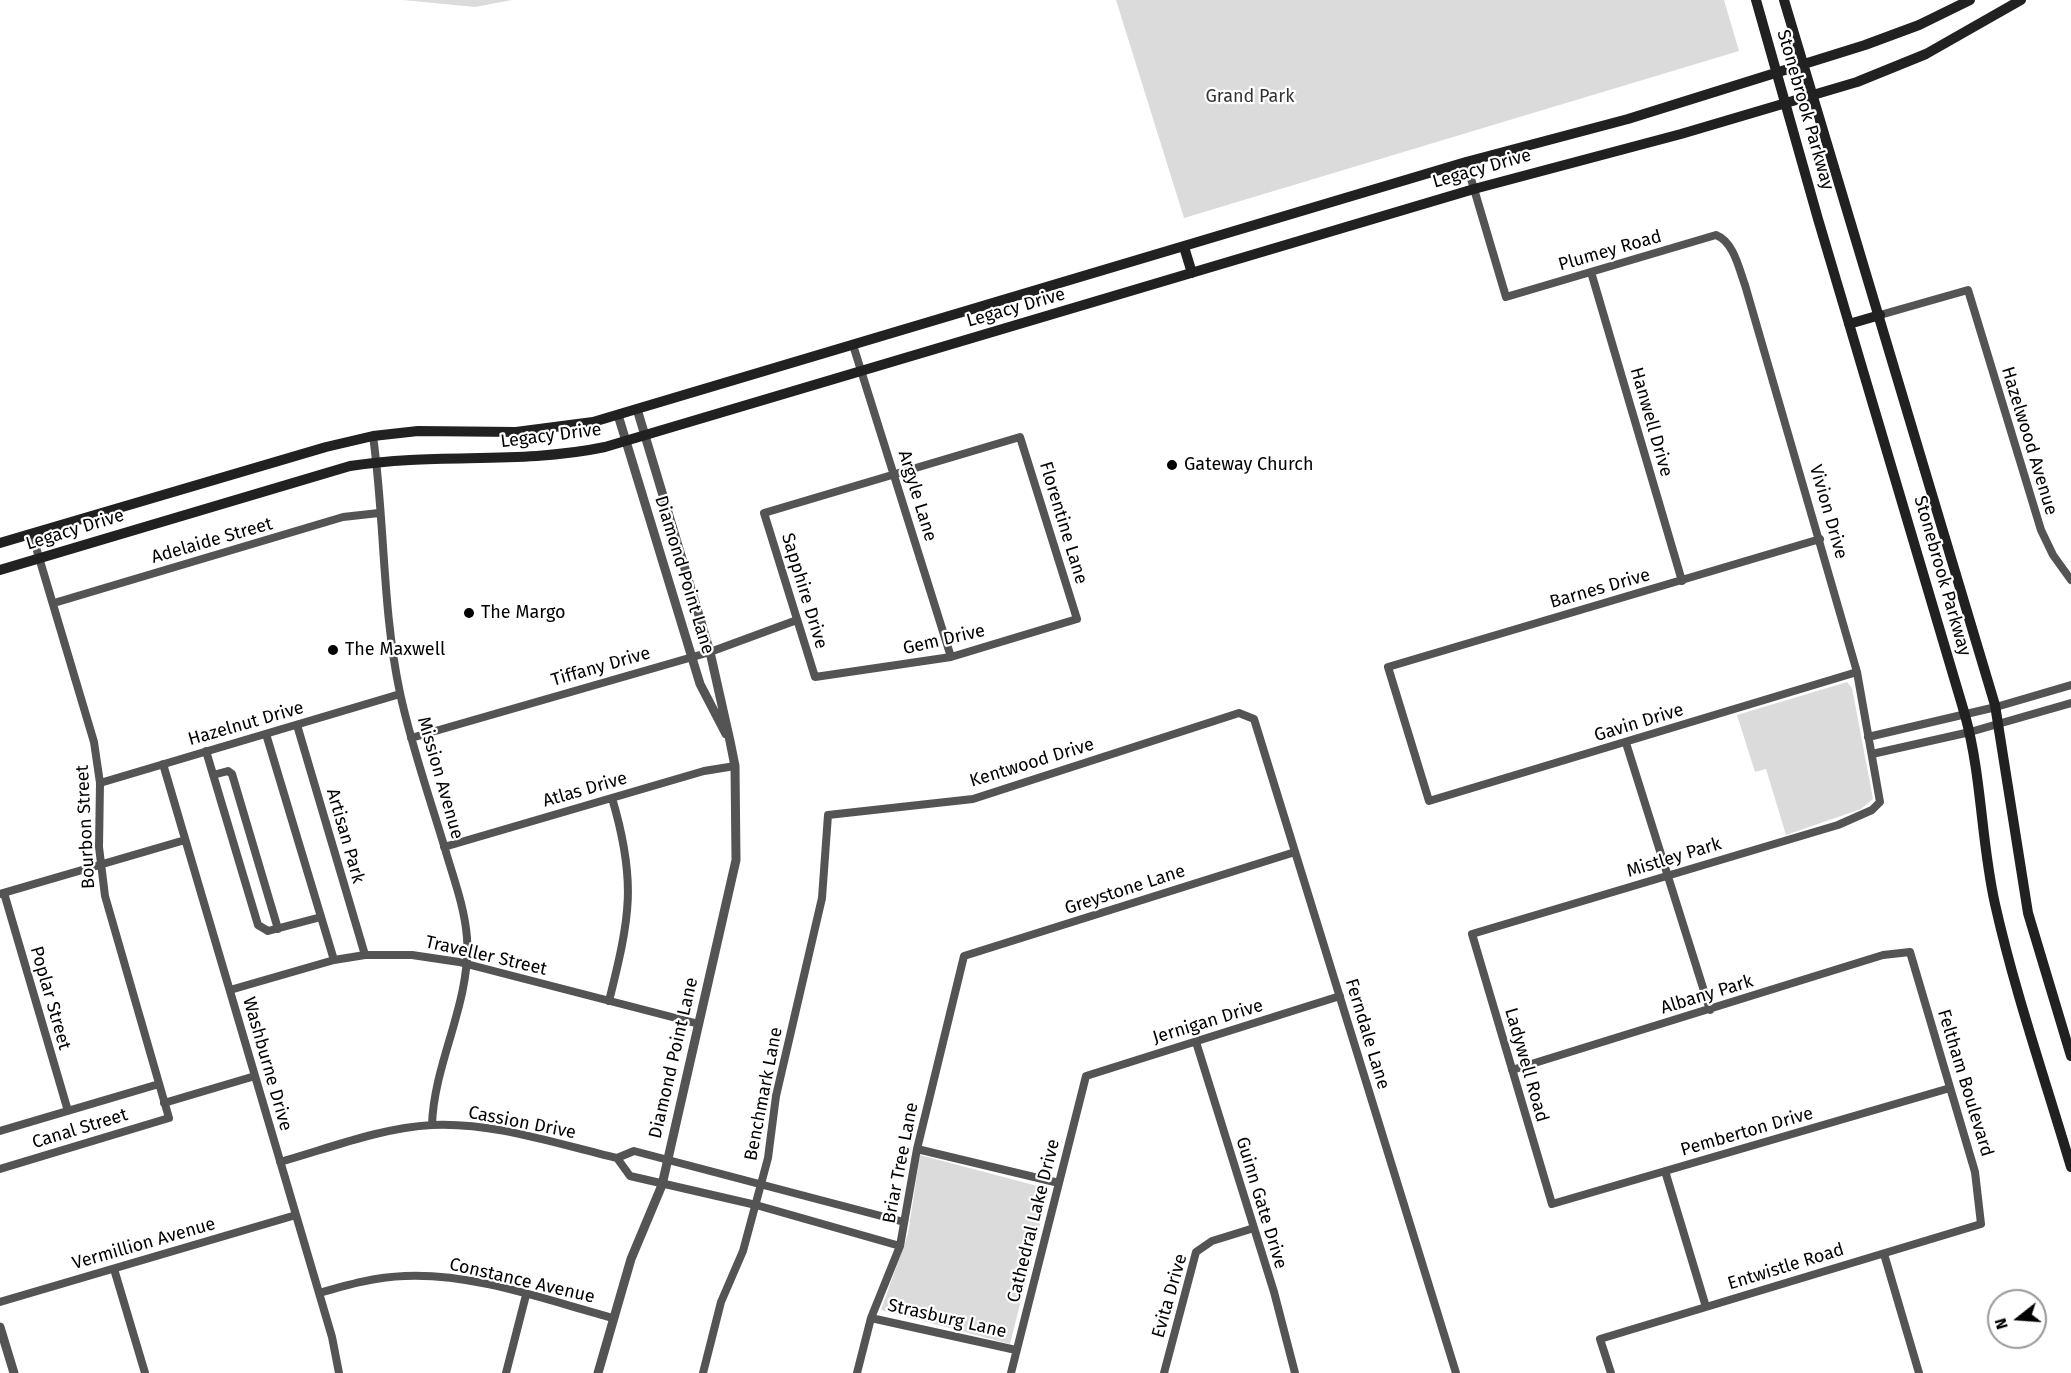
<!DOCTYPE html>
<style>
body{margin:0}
#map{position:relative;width:2071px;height:1373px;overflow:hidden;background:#fff;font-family:"Fira Sans",sans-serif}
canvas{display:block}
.north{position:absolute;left:1987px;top:1289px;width:60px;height:60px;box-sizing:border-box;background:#fff;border:2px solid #999;border-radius:50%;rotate:253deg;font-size:16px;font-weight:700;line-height:24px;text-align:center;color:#000}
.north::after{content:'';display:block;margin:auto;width:21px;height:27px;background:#000;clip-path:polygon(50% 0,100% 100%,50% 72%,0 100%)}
</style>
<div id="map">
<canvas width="2071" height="1373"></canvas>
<div class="north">N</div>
</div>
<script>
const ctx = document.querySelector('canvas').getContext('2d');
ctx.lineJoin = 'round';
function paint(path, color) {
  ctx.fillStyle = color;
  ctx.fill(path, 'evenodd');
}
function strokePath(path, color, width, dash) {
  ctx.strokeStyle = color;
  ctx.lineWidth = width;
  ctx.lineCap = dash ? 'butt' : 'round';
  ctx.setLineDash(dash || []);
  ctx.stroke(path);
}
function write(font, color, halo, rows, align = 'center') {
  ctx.font = font + ' "Fira Sans",sans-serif';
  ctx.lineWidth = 4.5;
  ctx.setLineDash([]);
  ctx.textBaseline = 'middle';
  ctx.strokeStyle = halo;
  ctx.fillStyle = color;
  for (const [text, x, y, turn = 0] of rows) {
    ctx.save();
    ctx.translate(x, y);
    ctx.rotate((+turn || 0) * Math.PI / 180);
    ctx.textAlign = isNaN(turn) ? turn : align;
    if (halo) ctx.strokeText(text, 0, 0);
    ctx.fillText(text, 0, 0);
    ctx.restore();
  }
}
const green = new Path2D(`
 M 403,0 L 512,0 L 475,7 Z
 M 1116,0 L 1724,0 L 1739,51 L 1184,218 Z
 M 1847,682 L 1852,688 L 1873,799 L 1861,809 L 1786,835 L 1766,769 L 1755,772 L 1737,715 Z
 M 920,1155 L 1049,1189 L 1010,1344 L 881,1310 L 908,1234 Z`);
const minor = new Path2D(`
 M 1466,162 L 1506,297 L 1716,235 C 1734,242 1739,269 1745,285 L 1857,672 L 1880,802 L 1872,810 L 1838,825 L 1472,934 L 1552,1204 L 1950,1088
 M 1591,272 L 1682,581
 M 1880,315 L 1968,290 L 2041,530 L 2053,555 L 2071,580
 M 853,345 L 951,657
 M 373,436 C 385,521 382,609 400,693 C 412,749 432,804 448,859 C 456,885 465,911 467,938 C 471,1003 434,1062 432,1125
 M 1020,437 L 1077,619 L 951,657 L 815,677 L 764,513 Z
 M 1820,539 L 1388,667 L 1429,801 L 1857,672
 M 54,603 L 343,517 L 379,513
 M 297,725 L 365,955
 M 266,734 L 334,960
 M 1868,737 L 1996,707 L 2071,685
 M 411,738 L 710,652 L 797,620
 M 1626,743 L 1710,1010
 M 206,751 L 258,925 L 268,931 L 321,917
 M 1872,754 L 1970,732 L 2071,703
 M 163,764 L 332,1337 L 339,1373
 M 213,775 L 228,771 L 232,774 L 278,929
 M 100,783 L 400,694
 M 444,847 L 704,771 L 735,766
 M 4,893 L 68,1111
 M 0,894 L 185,840
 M 230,990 L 334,960 L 365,955 L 412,955 L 459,962 L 699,1024
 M 609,1001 C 630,917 637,882 612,798
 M 1196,1042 L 1274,1292 L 1295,1373
 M 1512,1070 L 1883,955 L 1910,952 L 1975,1172 L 1981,1224 L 1600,1339 L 1611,1373
 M 164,1103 L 255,1076
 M 0,1131 L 159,1084
 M 917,1149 L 1059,1183
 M 617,1158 L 630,1176 L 756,1205 L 900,1246
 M 280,1162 C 330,1148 380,1128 432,1125 C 494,1122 557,1144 617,1158 L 634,1151 L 904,1222
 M 0,1169 L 169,1118 L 105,896 L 99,847 L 100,783 L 94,742 L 32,534
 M 1665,1171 L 1706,1307
 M 1884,1254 L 1919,1373
 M 114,1269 L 145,1373
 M 319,1293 C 347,1285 375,1277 405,1276 C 474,1273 546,1300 613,1318
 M 0,1302 L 296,1215
 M 871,1318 L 1016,1350
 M 506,1373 L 526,1295
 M 703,1373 L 721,1302 L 743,1251 L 768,1158 L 776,1096 L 822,898 L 828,815 L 973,799 L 1239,713 L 1254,719 L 1456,1373
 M 857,1373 L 871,1318 L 900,1246 L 917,1149 L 964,956 L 1295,852
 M 1011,1373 L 1086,1076 L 1340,996
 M 1164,1373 L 1196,1252 L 1212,1241 L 1254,1228`);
const tertiary = new Path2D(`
 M 618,415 L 700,684 L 726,734
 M 0,1327 L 14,1373
 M 598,1373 L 631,1259 L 662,1185 L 736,860 L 735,766 L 730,741 L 710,652 L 637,409`);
const secondary = new Path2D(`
 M 1756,0 L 1818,219 L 1965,715 C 1982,777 1981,842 1995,904 C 2015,993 2045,1079 2071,1167
 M 1784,0 L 1995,705 L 2028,913 L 2071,1056
 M 1184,247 L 1192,273
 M 1849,324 L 1880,315
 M 0,543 L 326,447 L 373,436 L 418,431 L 516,432 L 593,422 L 1466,162 L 1628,119 L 1865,45 L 1919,25 L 1970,0
 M 0,570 L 350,466 C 437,452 519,465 605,447 L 1474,189 L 1681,134 L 1857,82 L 1926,54 L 2021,0`);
const markers = [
 [1172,465,6,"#000"],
 [469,613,6,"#000"],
 [333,650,6,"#000"]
];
const parkNames = [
 ["Grand Park",1250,97]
];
const streetNames = [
 ["Stonebrook Parkway",1805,110,74],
 ["Legacy Drive",1482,169,-16],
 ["Plumey Road",1610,251,-16],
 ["Legacy Drive",1016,308,-16],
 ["Hanwell Drive",1651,422,74],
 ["Legacy Drive",551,436,-7],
 ["Hazelwood Avenue",2029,441,73],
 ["Argyle Lane",917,496,73],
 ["Vivion Drive",1828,512,74],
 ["Florentine Lane",1063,523,73],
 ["Legacy Drive",75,530,-17],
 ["Adelaide Street",212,541,-16],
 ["Diamond Point Lane",684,575,73],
 ["Stonebrook Parkway",1942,576,74],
 ["Barnes Drive",1600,589,-16],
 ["Sapphire Drive",804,591,73],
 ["Gem Drive",944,640,-13],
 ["Tiffany Drive",601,667,-16],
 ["Gavin Drive",1639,723,-17],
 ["Hazelnut Drive",246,724,-16],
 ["Kentwood Drive",1032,763,-17],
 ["Mission Avenue",440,778,74],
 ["Atlas Drive",585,790,-16],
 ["Bourbon Street",86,827,-93],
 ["Artisan Park",345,836,74],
 ["Mistley Park",1674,858,-17],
 ["Greystone Lane",1125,890,-18],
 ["Traveller Street",486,956,13],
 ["Albany Park",1707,995,-17],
 ["Poplar Street",50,998,74],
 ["Jernigan Drive",1208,1022,-17],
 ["Ferndale Lane",1367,1034,73],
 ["Diamond Point Lane",674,1058,-77],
 ["Washburne Drive",267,1064,74],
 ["Ladywell Road",1526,1065,74],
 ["Feltham Boulevard",1965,1083,73],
 ["Benchmark Lane",764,1094,-79],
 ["Cassion Drive",522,1123,11],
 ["Canal Street",80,1129,-17],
 ["Pemberton Drive",1747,1132,-16],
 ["Briar Tree Lane",901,1163,-79],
 ["Guinn Gate Drive",1261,1203,73],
 ["Cathedral Lake Drive",1034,1221,-76],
 ["Vermillion Avenue",144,1244,-16],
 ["Entwistle Road",1786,1267,-17],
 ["Constance Avenue",522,1281,13],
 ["Evita Drive",1170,1296,-74],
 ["Strasburg Lane",947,1319,13]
];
const poiNames = [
 ["Gateway Church",1184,465],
 ["The Margo",481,613],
 ["The Maxwell",345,650]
];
paint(green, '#dbdbdb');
strokePath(minor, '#545454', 8);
strokePath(tertiary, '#545454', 9);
strokePath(secondary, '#212121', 10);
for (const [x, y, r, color] of markers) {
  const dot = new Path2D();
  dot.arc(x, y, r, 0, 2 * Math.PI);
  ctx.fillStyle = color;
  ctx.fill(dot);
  strokePath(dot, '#fff', 2);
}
write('18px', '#323232', '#fff', parkNames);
write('18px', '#000', '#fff', streetNames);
write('18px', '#000', '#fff', poiNames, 'left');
</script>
